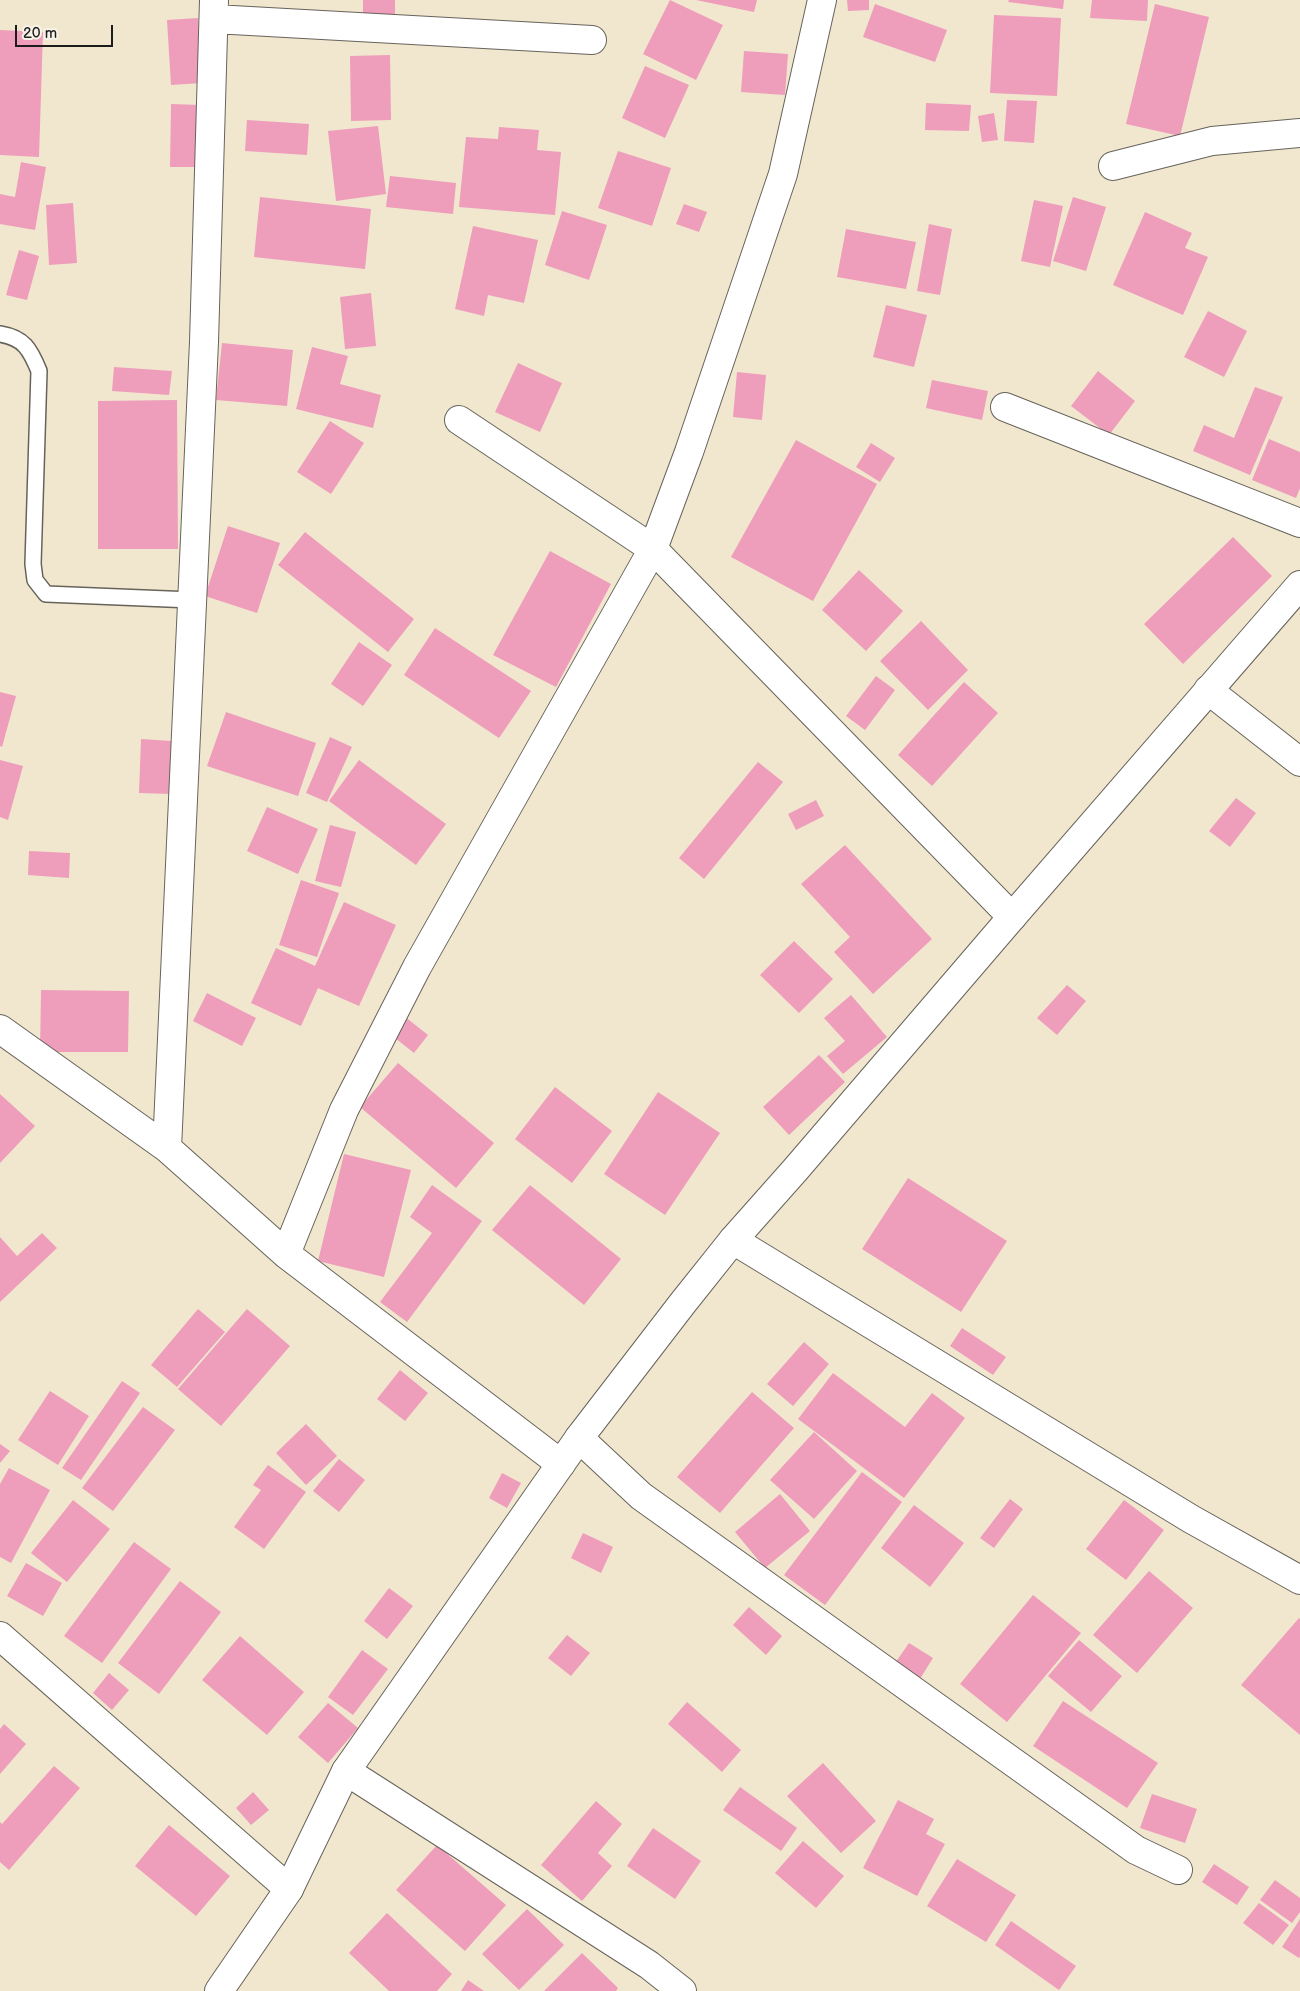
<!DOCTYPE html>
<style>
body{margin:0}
#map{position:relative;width:1300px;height:1991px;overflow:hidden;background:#f1e7cf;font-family:"Balsamiq Sans",sans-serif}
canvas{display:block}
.scale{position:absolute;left:15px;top:25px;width:98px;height:22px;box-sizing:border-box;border:2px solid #1c1c1c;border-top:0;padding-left:6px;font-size:15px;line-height:18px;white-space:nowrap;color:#1c1c1c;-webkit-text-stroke:4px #f7f3e8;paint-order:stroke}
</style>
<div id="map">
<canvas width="1300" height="1991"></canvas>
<div class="scale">20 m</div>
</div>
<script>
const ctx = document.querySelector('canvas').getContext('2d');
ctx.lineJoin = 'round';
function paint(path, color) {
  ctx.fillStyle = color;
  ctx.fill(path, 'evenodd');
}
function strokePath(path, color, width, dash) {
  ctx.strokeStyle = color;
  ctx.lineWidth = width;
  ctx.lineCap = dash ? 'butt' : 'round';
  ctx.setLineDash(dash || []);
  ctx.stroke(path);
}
const building = new Path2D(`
 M 363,0 L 395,0 L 395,17 L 363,17 Z
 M 670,0 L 723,25 L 696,80 L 643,54 Z
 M 696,0 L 757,0 L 754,12 Z
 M 847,0 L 869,0 L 869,10 L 848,11 Z
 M 1009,0 L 1064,0 L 1063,9 L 1008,2 Z
 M 1092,0 L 1148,0 L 1147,21 L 1090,18 Z
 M 875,4 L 947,30 L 935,62 L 863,37 Z
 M 1155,4 L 1209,17 L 1180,136 L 1126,124 Z
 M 994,15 L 1061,18 L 1057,96 L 990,93 Z
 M 198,18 L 202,83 L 171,85 L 167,20 Z
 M 0,30 L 43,32 L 39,157 L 0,155 Z
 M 744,51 L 788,54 L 785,95 L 741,92 Z
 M 390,55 L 391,120 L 351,121 L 350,56 Z
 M 645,66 L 689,85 L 665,138 L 622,118 Z
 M 1007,100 L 1037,101 L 1034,143 L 1004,141 Z
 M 926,103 L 971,105 L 969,131 L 925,130 Z
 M 171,104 L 200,105 L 198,167 L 170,167 Z
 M 994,113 L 998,140 L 982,142 L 978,116 Z
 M 247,120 L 309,124 L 307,155 L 245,151 Z
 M 378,126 L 386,194 L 336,201 L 328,131 Z
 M 499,127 L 539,130 L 537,150 L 561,152 L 555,215 L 459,207 L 466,137 L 498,139 Z
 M 618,151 L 671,168 L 652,226 L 598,208 Z
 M 21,162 L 46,167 L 35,230 L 0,224 L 0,194 L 15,197 Z
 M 390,176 L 456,183 L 453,214 L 386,207 Z
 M 260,197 L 371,209 L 365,269 L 254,257 Z
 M 1073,197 L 1106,207 L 1086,271 L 1053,261 Z
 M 1034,200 L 1063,206 L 1050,267 L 1021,261 Z
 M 73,203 L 77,263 L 49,265 L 46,205 Z
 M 684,204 L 707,212 L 699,232 L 676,224 Z
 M 562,211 L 607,225 L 589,280 L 545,265 Z
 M 1145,212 L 1192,233 L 1185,248 L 1208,257 L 1183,315 L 1113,285 Z
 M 929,224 L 952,229 L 940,295 L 917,291 Z
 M 473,226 L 538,240 L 524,303 L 488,295 L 484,316 L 455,309 Z
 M 846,229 L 916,242 L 906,289 L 837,277 Z
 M 19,250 L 39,256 L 27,300 L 6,295 Z
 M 371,293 L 376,346 L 345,349 L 340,297 Z
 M 886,305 L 927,315 L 914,367 L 873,357 Z
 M 1208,311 L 1247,331 L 1224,377 L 1184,357 Z
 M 222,343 L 293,350 L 287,406 L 216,400 Z
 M 312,347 L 348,356 L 340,384 L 381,395 L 373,428 L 296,409 Z
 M 518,363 L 562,383 L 540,432 L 495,412 Z
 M 114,367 L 172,371 L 169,395 L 112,391 Z
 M 1098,371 L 1135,401 L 1109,435 L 1071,406 Z
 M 737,372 L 766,375 L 762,420 L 733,417 Z
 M 932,380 L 988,391 L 982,420 L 926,408 Z
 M 1255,387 L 1283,397 L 1250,475 L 1193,451 L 1204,425 L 1234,438 Z
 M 177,400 L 178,549 L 98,549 L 98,401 Z
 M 330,421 L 364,443 L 331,494 L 297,472 Z
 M 1269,439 L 1300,452 L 1300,488 L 1296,498 L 1252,480 Z
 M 796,440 L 877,484 L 813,601 L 731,557 Z
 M 871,443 L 895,458 L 880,482 L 856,467 Z
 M 228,526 L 280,543 L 257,613 L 205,596 Z
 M 305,532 L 414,619 L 388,652 L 278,565 Z
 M 1233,537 L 1272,576 L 1183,664 L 1144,624 Z
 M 550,551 L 611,584 L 556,687 L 493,655 Z
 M 859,570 L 903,611 L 866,651 L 822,610 Z
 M 921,621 L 968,670 L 928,710 L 880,661 Z
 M 435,628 L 531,691 L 499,738 L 404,675 Z
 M 359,642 L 392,665 L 363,706 L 331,684 Z
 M 876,676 L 895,690 L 865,730 L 846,716 Z
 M 964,682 L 998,713 L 932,786 L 898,755 Z
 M 0,692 L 16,696 L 2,747 L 0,746 Z
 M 226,712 L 316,743 L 298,796 L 207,766 Z
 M 330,737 L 352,747 L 327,802 L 306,793 Z
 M 141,739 L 172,741 L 171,794 L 139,793 Z
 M 0,760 L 23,766 L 8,820 L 0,817 Z
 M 359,760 L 446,824 L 416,865 L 329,801 Z
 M 758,762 L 783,782 L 704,879 L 679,858 Z
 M 1236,798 L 1256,813 L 1230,847 L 1209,831 Z
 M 816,800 L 824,816 L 796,830 L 788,814 Z
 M 267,807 L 318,829 L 298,874 L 247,851 Z
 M 330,825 L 356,832 L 341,887 L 315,881 Z
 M 845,845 L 932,939 L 873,994 L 834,952 L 850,937 L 801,884 Z
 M 29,851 L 70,853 L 69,878 L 28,875 Z
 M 301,880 L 339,893 L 317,957 L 279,945 Z
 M 344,902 L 396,925 L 359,1006 L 318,988 L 301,1026 L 251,1003 L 276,948 L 315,966 Z
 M 794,941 L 833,979 L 799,1013 L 760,975 Z
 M 1067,985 L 1086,1001 L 1057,1035 L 1037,1018 Z
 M 41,990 L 129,991 L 128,1052 L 40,1052 Z
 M 207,993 L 256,1018 L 242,1046 L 193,1021 Z
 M 851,995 L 887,1037 L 843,1074 L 827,1056 L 845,1041 L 824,1018 Z
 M 404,1016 L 428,1035 L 414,1053 L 390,1034 Z
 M 819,1055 L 845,1082 L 789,1135 L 763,1107 Z
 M 398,1063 L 494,1143 L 456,1188 L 360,1107 Z
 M 555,1087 L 612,1131 L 572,1183 L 515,1139 Z
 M 658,1092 L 720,1133 L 665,1215 L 604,1174 Z
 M 0,1094 L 35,1126 L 0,1163 Z
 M 344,1154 L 411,1170 L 384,1277 L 318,1261 Z
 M 908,1178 L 1007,1241 L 961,1312 L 862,1249 Z
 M 432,1185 L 482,1221 L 407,1322 L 380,1302 L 432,1233 L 410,1217 Z
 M 530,1185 L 621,1259 L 584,1305 L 492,1230 Z
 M 42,1233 L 57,1248 L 0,1302 L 0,1237 L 17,1256 Z
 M 198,1309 L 225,1332 L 177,1387 L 151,1365 Z
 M 247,1309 L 290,1346 L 221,1426 L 178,1389 Z
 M 962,1328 L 1006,1357 L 993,1375 L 950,1346 Z
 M 804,1342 L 829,1364 L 793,1406 L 767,1384 Z
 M 400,1370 L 428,1393 L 405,1421 L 377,1399 Z
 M 833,1373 L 905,1427 L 932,1393 L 965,1418 L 904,1498 L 798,1419 Z
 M 122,1381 L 140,1393 L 81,1480 L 62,1468 Z
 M 50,1391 L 89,1416 L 58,1465 L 18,1440 Z
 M 752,1392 L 794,1428 L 720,1513 L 677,1477 Z
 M 143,1407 L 175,1430 L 113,1511 L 82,1488 Z
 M 306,1424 L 337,1456 L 306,1485 L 276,1453 Z
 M 814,1432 L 857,1471 L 814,1519 L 770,1480 Z
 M 0,1444 L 10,1451 L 0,1463 Z
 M 339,1459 L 365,1480 L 339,1512 L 313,1491 Z
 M 268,1465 L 306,1492 L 264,1549 L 234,1527 L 261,1490 L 253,1485 Z
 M 9,1468 L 50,1490 L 11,1563 L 0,1557 L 0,1484 Z
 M 862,1472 L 902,1502 L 825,1605 L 784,1575 Z
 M 502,1473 L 521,1483 L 507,1508 L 489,1498 Z
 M 780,1494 L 810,1531 L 765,1568 L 735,1532 Z
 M 1010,1499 L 1023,1509 L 994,1548 L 980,1538 Z
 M 73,1500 L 110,1529 L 67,1582 L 31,1553 Z
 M 1124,1500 L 1164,1530 L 1126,1580 L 1086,1549 Z
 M 914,1505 L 964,1543 L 930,1587 L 881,1548 Z
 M 583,1533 L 613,1547 L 601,1573 L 571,1558 Z
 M 134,1542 L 171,1569 L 102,1663 L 64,1636 Z
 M 26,1563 L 62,1583 L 43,1616 L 7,1596 Z
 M 1149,1571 L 1193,1608 L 1137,1673 L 1093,1635 Z
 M 180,1581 L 221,1612 L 159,1694 L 118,1663 Z
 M 389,1588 L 413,1606 L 387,1639 L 364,1621 Z
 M 1033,1595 L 1081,1633 L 1007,1722 L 960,1684 Z
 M 749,1607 L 782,1636 L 766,1655 L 733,1625 Z
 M 1299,1618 L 1300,1619 L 1300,1735 L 1241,1685 Z
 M 567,1635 L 590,1653 L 571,1676 L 548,1658 Z
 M 240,1636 L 304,1692 L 267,1735 L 202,1680 Z
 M 1079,1640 L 1122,1676 L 1091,1712 L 1048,1676 Z
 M 909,1643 L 933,1658 L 918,1682 L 893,1666 Z
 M 362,1650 L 388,1669 L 353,1715 L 328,1697 Z
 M 109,1673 L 129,1690 L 112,1710 L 93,1693 Z
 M 1063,1701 L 1158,1763 L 1127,1808 L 1033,1746 Z
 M 687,1702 L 741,1750 L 722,1772 L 668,1724 Z
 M 328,1703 L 358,1728 L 328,1763 L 298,1737 Z
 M 4,1724 L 26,1744 L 0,1774 L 0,1729 Z
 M 823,1763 L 876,1821 L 841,1853 L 787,1796 Z
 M 54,1766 L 80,1788 L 9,1870 L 0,1862 L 0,1822 L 2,1824 Z
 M 740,1787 L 797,1828 L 781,1851 L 723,1810 Z
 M 253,1792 L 269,1810 L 251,1825 L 236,1808 Z
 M 1152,1794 L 1197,1809 L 1185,1843 L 1140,1828 Z
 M 898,1800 L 934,1819 L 926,1834 L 945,1844 L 917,1896 L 863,1868 Z
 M 596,1801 L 622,1824 L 598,1853 L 612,1866 L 582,1901 L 541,1865 Z
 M 169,1825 L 230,1876 L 196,1916 L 135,1866 Z
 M 653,1828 L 701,1861 L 675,1899 L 627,1866 Z
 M 803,1841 L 844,1876 L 816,1908 L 775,1873 Z
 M 437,1845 L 506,1905 L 465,1951 L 396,1890 Z
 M 957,1859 L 1016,1895 L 986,1942 L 927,1906 Z
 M 1214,1864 L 1249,1887 L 1237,1905 L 1202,1882 Z
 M 1275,1880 L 1300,1898 L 1300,1912 L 1292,1923 L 1260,1900 Z
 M 1259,1903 L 1289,1925 L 1273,1945 L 1243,1923 Z
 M 527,1909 L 564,1945 L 519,1990 L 482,1954 Z
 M 387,1913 L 452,1974 L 437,1991 L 389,1991 L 349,1953 Z
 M 1300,1919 L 1300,1956 L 1299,1958 L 1282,1947 Z
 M 1011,1921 L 1076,1966 L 1059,1990 L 995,1945 Z
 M 582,1953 L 618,1988 L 616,1991 L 544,1991 Z
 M 468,1980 L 484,1991 L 461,1991 Z`);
const lane = new Path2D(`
 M 0,334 C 24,338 30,349 39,371 L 33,564 L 35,580 L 46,594 L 192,600`);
const street = new Path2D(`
 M 214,19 L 592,40
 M 1113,166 L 1212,141 L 1300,133
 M 1005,407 L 1300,523
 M 459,420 L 653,549 L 1012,917
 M 1208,690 L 1300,762
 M 0,1029 L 167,1148 L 286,1254 L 561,1464
 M 167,1148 L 204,342 L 214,0
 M 733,1240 L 1191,1519 L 1300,1580
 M 286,1254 L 344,1110 L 417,967 L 653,549 L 689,452 L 783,174 L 822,0
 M 579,1438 L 641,1496 L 1136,1850 L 1178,1870
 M 0,1636 L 289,1889
 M 346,1771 L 649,1965 L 682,1991`);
const secondary = new Path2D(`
 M 219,1991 L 289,1889 L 346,1771 L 579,1438 L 682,1304 L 733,1240 L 796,1169 L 1012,917 L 1300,585`);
paint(building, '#ee9dbb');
strokePath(lane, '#67635b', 18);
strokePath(street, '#67635b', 30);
strokePath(secondary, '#67635b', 30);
strokePath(lane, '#fff', 15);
strokePath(street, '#fff', 28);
strokePath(secondary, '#fff', 28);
</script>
